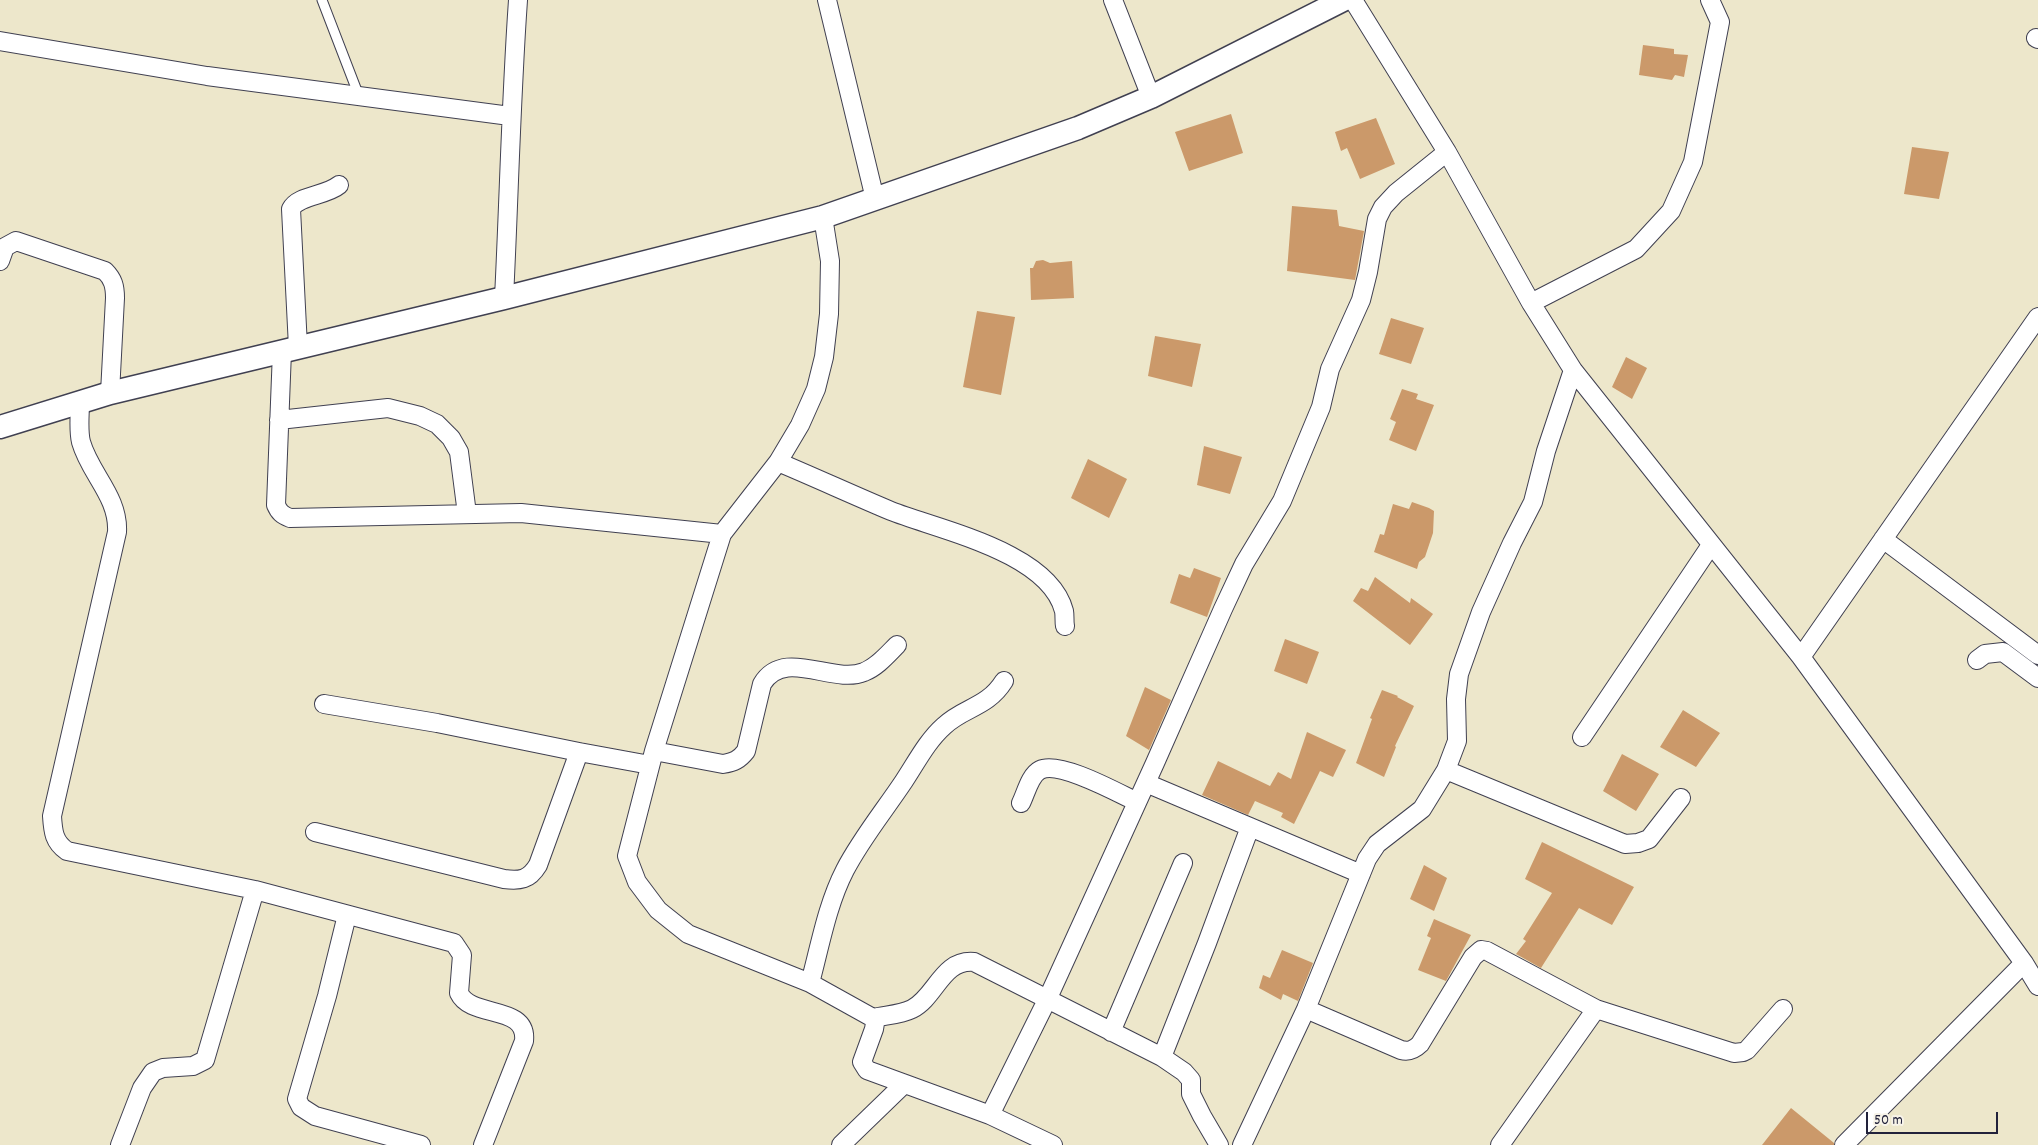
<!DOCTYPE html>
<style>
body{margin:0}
#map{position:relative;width:2038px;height:1145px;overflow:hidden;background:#ede7cb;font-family:Dekko,sans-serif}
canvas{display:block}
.scale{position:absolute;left:1866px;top:1112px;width:132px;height:22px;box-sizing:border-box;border:2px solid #22223b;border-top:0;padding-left:6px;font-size:15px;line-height:18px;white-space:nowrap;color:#22223b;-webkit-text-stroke:4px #f7f3e8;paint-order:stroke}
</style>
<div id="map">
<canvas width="2038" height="1145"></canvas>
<div class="scale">50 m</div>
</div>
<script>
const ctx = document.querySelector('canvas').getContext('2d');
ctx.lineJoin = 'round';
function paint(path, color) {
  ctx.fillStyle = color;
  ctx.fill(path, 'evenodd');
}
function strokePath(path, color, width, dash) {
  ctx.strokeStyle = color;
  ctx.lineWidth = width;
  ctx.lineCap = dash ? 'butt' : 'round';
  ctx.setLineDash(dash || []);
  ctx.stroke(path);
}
const building = new Path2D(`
 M 1643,45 L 1674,49 L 1674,54 L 1688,55 L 1684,77 L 1675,75 L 1672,80 L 1639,75 Z
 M 1231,114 L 1243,153 L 1189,171 L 1175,132 Z
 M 1376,118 L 1395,164 L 1360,179 L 1347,148 L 1341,151 L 1335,132 Z
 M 1912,147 L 1949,152 L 1939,199 L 1904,194 Z
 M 1292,206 L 1337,210 L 1339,226 L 1364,231 L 1355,280 L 1287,271 Z
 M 1043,260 L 1050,263 L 1072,261 L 1074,298 L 1031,300 L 1030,268 L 1033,268 L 1036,261 Z
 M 977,311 L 1015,317 L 1001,395 L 963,387 Z
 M 1391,318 L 1424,328 L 1411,364 L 1379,354 Z
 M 1155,336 L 1201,344 L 1192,387 L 1148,376 Z
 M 1626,357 L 1647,368 L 1632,399 L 1612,387 Z
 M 1402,389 L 1418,394 L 1416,399 L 1434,405 L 1416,451 L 1389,440 L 1396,422 L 1390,419 Z
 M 1204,446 L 1242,457 L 1230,494 L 1197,485 Z
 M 1088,459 L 1127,479 L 1109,518 L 1071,498 Z
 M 1412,502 L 1429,508 L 1434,511 L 1433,533 L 1425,557 L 1419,562 L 1417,569 L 1374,552 L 1380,534 L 1384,535 L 1393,504 L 1409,509 Z
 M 1194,568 L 1221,578 L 1207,617 L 1170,603 L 1179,574 L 1190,578 Z
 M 1375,577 L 1410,603 L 1411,598 L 1433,614 L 1410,645 L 1353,601 L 1361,588 L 1368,591 Z
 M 1285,639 L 1319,652 L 1307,684 L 1274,671 Z
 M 1145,687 L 1171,700 L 1149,750 L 1126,736 Z
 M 1382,690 L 1398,696 L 1397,697 L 1414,706 L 1395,746 L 1396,747 L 1384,777 L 1356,763 L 1372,719 L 1370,718 Z
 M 1683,710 L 1720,733 L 1696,767 L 1660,747 Z
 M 1307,732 L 1346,750 L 1333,777 L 1320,771 L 1294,824 L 1281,817 L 1283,813 L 1255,801 L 1248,815 L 1202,795 L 1218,761 L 1270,786 L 1278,772 L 1291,779 Z
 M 1622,754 L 1659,774 L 1636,811 L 1603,791 Z
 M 1542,842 L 1634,887 L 1612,925 L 1579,908 L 1541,968 L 1516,954 L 1526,941 L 1523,939 L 1552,893 L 1525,879 Z
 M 1424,865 L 1447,878 L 1434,911 L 1410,899 Z
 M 1434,919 L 1471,935 L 1446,981 L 1418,970 L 1431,938 L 1427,936 Z
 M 1282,950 L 1313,963 L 1298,1001 L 1283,994 L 1281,1000 L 1259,988 L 1263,975 L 1270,978 Z
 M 1791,1108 L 1834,1143 L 1834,1145 L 1762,1145 Z`);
const service = new Path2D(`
 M 322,0 L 359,96`);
const minor = new Path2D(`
 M 827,0 L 875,199
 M 1113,0 L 1151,97
 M 1353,0 L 1447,152 L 1531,303 L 1573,370 L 1801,657 L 2024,963 L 2038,986
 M 2036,38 L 2038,39
 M 0,41 L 207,76 L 510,116
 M 823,217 L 830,261 L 829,314 L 824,357 L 816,389 L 800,425 L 778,462 L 722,534 L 654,751 L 627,856 L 637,882 L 658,910 L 688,934 L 810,983 L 873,1018 L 875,1023 L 874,1029 L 862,1062 L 867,1070 L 990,1115 L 1053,1145
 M 0,261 L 5,247 L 16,241 L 105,271 C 113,279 115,286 115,298 L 110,393
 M 504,298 C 509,198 511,99 518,0
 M 1531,303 L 1636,249 L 1671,211 L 1693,162 L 1720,22 L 1710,0
 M 298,347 L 291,209 C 298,195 326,196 339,185
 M 282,351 L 276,505 C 279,512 282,515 290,518 L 521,513 L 722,534
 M 80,402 C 80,414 78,430 81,442 C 90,474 119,497 117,532 L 52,816 C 53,832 54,842 67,851 L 255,890 L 454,943 L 462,955 L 459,993 C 471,1019 528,1004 524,1041 L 483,1145
 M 279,420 L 388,408 L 420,416 L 437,424 L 451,438 L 459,452 L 467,514
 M 778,462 C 816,478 853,495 891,511 C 939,530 1049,552 1064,611 C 1065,616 1064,621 1065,626
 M 1883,539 L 2038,655
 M 1801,657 L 2038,317
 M 1977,660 L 1985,654 L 2003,652 L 2038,678
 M 324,704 L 437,723 L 579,752 L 650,765
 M 1582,737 L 1711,545
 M 654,751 L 723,764 C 734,762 739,760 746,751 L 762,684 C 784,647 833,685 864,672 C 877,667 887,655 897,645
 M 1446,770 L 1625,844 L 1638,843 L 1649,839 L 1681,798
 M 1146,783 L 1361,874
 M 1021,803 C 1026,793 1030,775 1040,770 C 1059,760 1118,793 1137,802
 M 315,832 L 504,879 C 520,881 529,880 538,865 L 579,752
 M 347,915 L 327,996 L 297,1099 L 301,1107 L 315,1116 L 421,1145
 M 810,983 C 820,946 827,905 845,870 C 861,839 884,811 904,781 C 916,763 927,741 944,726 C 964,707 987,708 1004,681
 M 1306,1009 L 1401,1050 C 1409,1052 1414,1050 1420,1044 L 1473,957 L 1481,950 L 1487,951 L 1596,1009 L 1734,1053 L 1743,1052 L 1747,1050 L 1783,1009
 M 873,1018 C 885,1015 900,1015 912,1009 C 936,997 942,959 974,962 L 1162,1057 L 1184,1072 L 1191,1080 L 1191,1094 L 1202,1116 L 1219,1145
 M 1111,1032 L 1183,863
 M 1162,1057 L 1207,943 L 1250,827
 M 990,1115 L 1047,1000 L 1155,763 L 1223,609 L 1244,564 L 1282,501 L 1321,407 L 1330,369 L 1361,300 L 1368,272 L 1377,219 L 1383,207 L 1396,193 L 1447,152
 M 120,1145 L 142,1088 L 153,1072 L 163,1068 L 193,1066 L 205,1060 L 255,890
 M 841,1145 L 904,1084
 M 1242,1145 L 1306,1009 L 1367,859 L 1377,844 L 1422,809 L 1446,770 L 1457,741 L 1456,699 L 1459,674 L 1481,612 L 1512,543 L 1533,502 L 1546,451 L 1573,370
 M 1500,1145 L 1596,1009
 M 1844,1145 L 2024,963`);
const tertiary = new Path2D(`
 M 0,427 L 110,393 L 504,298 L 823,217 L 1078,128 L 1151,97 L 1343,0`);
paint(building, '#cb996a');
strokePath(service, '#404051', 11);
strokePath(minor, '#404051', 20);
strokePath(tertiary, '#404051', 25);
strokePath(service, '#fff', 9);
strokePath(minor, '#fff', 18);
strokePath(tertiary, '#fff', 22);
</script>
